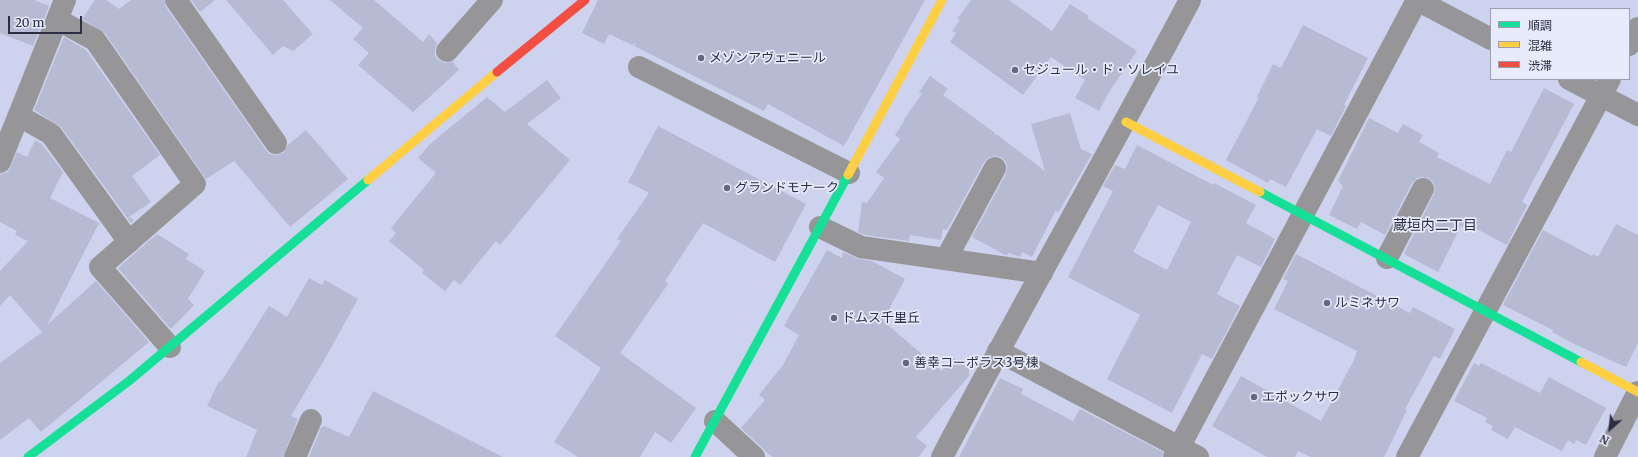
<!DOCTYPE html>
<meta charset="utf-8">
<style>
body{margin:0}
#map{position:relative;width:1638px;height:457px;overflow:hidden;background:#cdd2ef;font-family:Merriweather,"Noto Sans JP",serif}
canvas{display:block}
.legend{position:absolute;left:1490px;top:8px;width:140px;height:72px;box-sizing:border-box;background:#e8ebfc;border:1px solid #9c9fb2;margin:0;padding:5px 7px;list-style:none;font-size:12px;color:#2b2e43}
.legend li{display:flex;align-items:center;gap:8px;height:20px}
.legend b{width:20px;border:1px solid #9c9fb2}
.north{position:absolute;left:1590px;top:409px;width:40px;height:40px;-webkit-text-stroke:3px #e8ebfc;paint-order:stroke;rotate:207deg;font-size:11px;font-weight:700;line-height:16px;text-align:center;color:#2b2e43}
.north::after{content:'';display:block;margin:auto;width:14px;height:18px;background:#2b2e43;clip-path:polygon(50% 0,100% 100%,50% 72%,0 100%)}
.scale{position:absolute;left:8px;top:16px;width:74px;height:18px;box-sizing:border-box;border:2px solid #2b2e43;border-top:0;padding-left:5px;font-size:12px;line-height:14px;white-space:nowrap;color:#2b2e43;-webkit-text-stroke:3px #e8ebfc;paint-order:stroke}
</style>
<div id="map">
<canvas width="1638" height="457"></canvas>
<ul class="legend">
<li><b style="height:5px;background:#16e098"></b>順調</li>
<li><b style="height:5px;background:#ffcf43"></b>混雑</li>
<li><b style="height:5px;background:#f24e42"></b>渋滞</li>
</ul>
<div class="north">N</div>
<div class="scale">20 m</div>
</div>
<script>
const ctx = document.querySelector('canvas').getContext('2d');
ctx.lineJoin = 'round';
function paint(path, color) {
  ctx.fillStyle = color;
  ctx.fill(path, 'evenodd');
}
function strokePath(path, color, width, dash) {
  ctx.strokeStyle = color;
  ctx.lineWidth = width;
  ctx.lineCap = dash ? 'butt' : 'round';
  ctx.setLineDash(dash || []);
  ctx.stroke(path);
}
function write(font, color, halo, rows, align = 'center') {
  ctx.font = font + ' Merriweather,"Noto Sans JP",serif';
  ctx.lineWidth = 3.5;
  ctx.setLineDash([]);
  ctx.textBaseline = 'middle';
  ctx.strokeStyle = halo;
  ctx.fillStyle = color;
  for (const [text, x, y, turn = 0] of rows) {
    ctx.save();
    ctx.translate(x, y);
    ctx.rotate((+turn || 0) * Math.PI / 180);
    ctx.textAlign = isNaN(turn) ? turn : align;
    if (halo) ctx.strokeText(text, 0, 0);
    ctx.fillText(text, 0, 0);
    ctx.restore();
  }
}
const building = new Path2D(`
 M 0,0 L 34,0 L 49,6 L 33,46 L 0,33 Z
 M 95,0 L 106,0 L 119,9 L 131,0 L 164,0 L 166,7 L 266,150 L 270,154 L 277,155 L 283,153 L 288,145 L 306,130 L 348,179 L 290,227 L 234,161 L 206,179 L 105,33 L 82,19 Z
 M 191,0 L 215,0 L 200,12 Z
 M 226,0 L 283,0 L 313,34 L 293,51 L 283,46 L 273,55 Z
 M 330,0 L 374,0 L 423,42 L 429,34 L 437,43 L 435,49 L 435,55 L 438,60 L 445,63 L 453,62 L 459,70 L 413,112 L 358,65 L 369,53 L 353,39 L 363,28 Z
 M 598,0 L 925,0 L 844,146 L 768,104 L 764,111 L 634,46 L 636,42 L 632,45 L 609,34 L 604,44 L 582,33 Z
 M 971,0 L 1009,0 L 1052,31 L 1070,4 L 1089,16 L 1087,18 L 1137,51 L 1109,92 L 1099,111 L 1075,98 L 1085,80 L 1051,57 L 1023,95 L 950,42 L 956,33 L 952,31 L 960,20 L 957,19 Z
 M 1303,25 L 1368,58 L 1344,105 L 1346,106 L 1331,136 L 1317,129 L 1286,187 L 1270,179 L 1268,183 L 1226,160 L 1259,97 L 1257,97 L 1273,64 L 1281,68 Z
 M 64,37 L 86,50 L 160,155 L 132,176 L 151,202 L 129,217 L 134,220 L 131,223 L 61,127 L 34,110 Z
 M 930,76 L 948,89 L 943,95 L 995,133 L 993,135 L 996,134 L 1045,171 L 1031,124 L 1070,113 L 1081,149 L 1092,154 L 1058,213 L 1056,210 L 1032,257 L 1022,252 L 1020,257 L 1009,253 L 1007,255 L 1005,255 L 972,237 L 1006,174 L 1007,167 L 1006,162 L 1001,157 L 995,156 L 989,157 L 984,162 L 947,230 L 943,229 L 941,240 L 910,235 L 909,241 L 865,235 L 858,232 L 862,202 L 867,203 L 884,178 L 876,172 L 900,139 L 895,135 L 905,120 L 904,119 L 922,94 L 919,92 Z
 M 547,80 L 561,98 L 527,124 L 570,160 L 500,245 L 496,241 L 460,285 L 454,280 L 445,291 L 422,273 L 424,270 L 389,241 L 396,233 L 391,228 L 435,174 L 435,172 L 418,158 L 429,145 L 487,97 L 505,112 Z
 M 1544,88 L 1574,104 L 1522,202 L 1527,205 L 1507,245 L 1473,227 L 1471,231 L 1461,226 L 1438,272 L 1404,254 L 1434,194 L 1435,188 L 1433,182 L 1428,178 L 1423,177 L 1417,178 L 1412,183 L 1385,235 L 1361,222 L 1357,229 L 1329,215 L 1343,186 L 1338,181 L 1369,118 L 1398,133 L 1403,124 L 1423,135 L 1419,142 L 1439,153 L 1437,157 L 1490,184 L 1507,150 L 1511,152 Z
 M 658,126 L 806,204 L 775,262 L 703,223 L 665,281 L 668,284 L 620,353 L 696,408 L 671,443 L 655,432 L 640,457 L 578,457 L 554,442 L 601,368 L 555,336 L 621,241 L 617,239 L 649,193 L 628,182 Z
 M 35,140 L 42,144 L 63,172 L 50,198 L 99,223 L 47,325 L 96,281 L 149,342 L 41,432 L 29,418 L 0,440 L 0,363 L 42,332 L 10,295 L 0,306 L 0,271 L 28,241 L 15,235 L 17,231 L 0,222 L 0,174 L 8,172 L 17,152 L 27,157 Z
 M 1137,145 L 1213,185 L 1214,183 L 1256,205 L 1246,223 L 1275,239 L 1261,267 L 1237,255 L 1217,294 L 1240,306 L 1212,359 L 1202,354 L 1172,413 L 1107,379 L 1140,315 L 1068,277 L 1113,191 L 1103,186 L 1115,165 L 1125,169 ZM 1158,205 L 1191,222 L 1167,270 L 1133,252 Z
 M 1616,224 L 1638,235 L 1638,343 L 1626,367 L 1574,344 L 1552,332 L 1553,330 L 1503,305 L 1543,230 L 1592,256 L 1593,254 L 1598,257 Z
 M 157,234 L 189,254 L 186,259 L 205,271 L 188,299 L 194,305 L 171,329 L 118,268 L 143,246 L 145,248 L 144,245 Z
 M 827,250 L 842,258 L 843,252 L 856,258 L 872,261 L 905,279 L 883,321 L 942,371 L 953,358 L 969,368 L 969,376 L 916,437 L 927,446 L 918,457 L 772,457 L 741,428 L 765,400 L 759,395 L 783,365 L 799,335 L 784,326 Z
 M 1296,254 L 1410,313 L 1413,307 L 1455,329 L 1440,359 L 1434,356 L 1405,409 L 1407,410 L 1384,457 L 1311,457 L 1298,451 L 1295,457 L 1267,457 L 1212,426 L 1241,376 L 1321,421 L 1353,362 L 1357,351 L 1274,309 L 1288,281 L 1283,279 Z
 M 309,278 L 322,285 L 325,280 L 358,299 L 327,355 L 291,416 L 298,419 L 283,457 L 246,457 L 257,430 L 207,406 L 219,381 L 221,382 L 269,306 L 287,317 Z
 M 1474,363 L 1479,366 L 1481,363 L 1540,393 L 1549,377 L 1606,408 L 1586,445 L 1576,440 L 1574,444 L 1568,440 L 1562,451 L 1515,427 L 1508,439 L 1491,430 L 1493,426 L 1485,422 L 1487,418 L 1454,401 Z
 M 1000,378 L 1023,389 L 1021,394 L 1073,421 L 1080,409 L 1163,452 L 1162,457 L 959,457 Z
 M 373,391 L 503,457 L 309,457 L 321,428 L 324,426 L 349,437 Z`);
const street = new Path2D(`
 M 176,0 L 276,143
 M 1417,0 L 1491,39
 M 58,20 L 95,40 L 195,184 L 100,267 L 170,347
 M 1629,45 L 1638,28
 M 447,51 L 492,0
 M 639,67 L 849,173
 M 1569,79 L 1638,115
 M 19,116 L 51,134 L 129,242
 M 0,162 L 65,0
 M 820,227 L 861,247 L 1042,273
 M 1387,258 L 1423,189
 M 946,259 L 995,168
 M 998,351 L 1198,457
 M 715,421 L 754,457
 M 295,457 L 311,420
 M 942,457 C 1023,303 1109,153 1190,0
 M 1174,457 L 1417,0
 M 1407,457 L 1610,79
 M 1605,457 L 1638,392`);
const fast = new Path2D(`
 M 1260,192 L 1581,362
 M 28,457 L 129,381 L 368,180
 M 695,457 L 848,175`);
const slow = new Path2D(`
 M 1126,122 L 1260,192
 M 848,175 L 942,0
 M 368,180 L 497,72
 M 1581,362 L 1638,392`);
const jam = new Path2D(`
 M 497,72 L 585,0`);
const markers = [
 [701,58,4,"#64677f"],
 [1015,70,4,"#64677f"],
 [727,188,4,"#64677f"],
 [1327,303,4,"#64677f"],
 [834,318,4,"#64677f"],
 [906,363,4,"#64677f"],
 [1254,397,4,"#64677f"]
];
const poiNames = [
 ["メゾンアヴェニール",709,58],
 ["セジュール・ド・ソレイユ",1023,70],
 ["グランドモナーク",735,188],
 ["ルミネサワ",1335,303],
 ["ドムス千里丘",842,318],
 ["善幸コーポラス3号棟",914,363],
 ["エポックサワ",1262,397]
];
const neighbourhoodNames = [
 ["蔵垣内二丁目",1435,226]
];
paint(building, '#b7bad3');
strokePath(street, '#969698', 22);
strokePath(fast, '#16e098', 9);
strokePath(slow, '#ffcf43', 9);
strokePath(jam, '#f24e42', 9);
for (const [x, y, r, color] of markers) {
  const dot = new Path2D();
  dot.arc(x, y, r, 0, 2 * Math.PI);
  ctx.fillStyle = color;
  ctx.fill(dot);
  strokePath(dot, '#e8ebfc', 1.5);
}
write('13px', '#2b2e43', '#e8ebfc', poiNames, 'left');
write('14px', '#2b2e43', '#e8ebfc', neighbourhoodNames);
</script>
